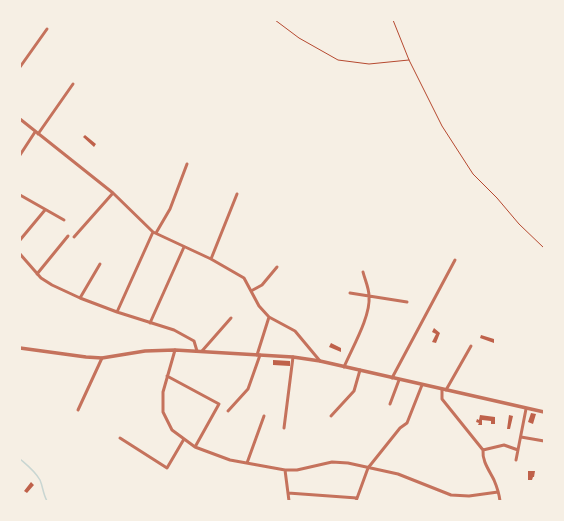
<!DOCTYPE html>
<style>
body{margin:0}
#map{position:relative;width:564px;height:521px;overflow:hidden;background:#f6efe4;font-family:"Crimson Pro",serif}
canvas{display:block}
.frame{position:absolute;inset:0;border:21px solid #f6efe4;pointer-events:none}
</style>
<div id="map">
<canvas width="564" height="521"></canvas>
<div class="frame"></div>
</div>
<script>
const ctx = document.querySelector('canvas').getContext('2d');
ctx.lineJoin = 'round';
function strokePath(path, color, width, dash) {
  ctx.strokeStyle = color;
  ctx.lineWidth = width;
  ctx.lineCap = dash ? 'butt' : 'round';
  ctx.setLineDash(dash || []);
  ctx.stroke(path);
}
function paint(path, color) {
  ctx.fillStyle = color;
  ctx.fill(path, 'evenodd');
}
const stream = new Path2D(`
 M 20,459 C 27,465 35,471 40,480 C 43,487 43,494 47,501`);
const building = new Path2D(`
 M 85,135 L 96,144 L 94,147 L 83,137 Z
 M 434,328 L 440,333 L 436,343 L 432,342 L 436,334 L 432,332 Z
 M 481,335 L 494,339 L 494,343 L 480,338 Z
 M 331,343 L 341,348 L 341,352 L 329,347 Z
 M 273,360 L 290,361 L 290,366 L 273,365 Z
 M 531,413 L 536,414 L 533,424 L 528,422 Z
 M 480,415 L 495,417 L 495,424 L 491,424 L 491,421 L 482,420 L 482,425 L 478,425 L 479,423 L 476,422 L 477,419 L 479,420 Z
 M 509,415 L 513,416 L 510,429 L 507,429 Z
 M 528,471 L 535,471 L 534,477 L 533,477 L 532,480 L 528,480 Z
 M 31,482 L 34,485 L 27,493 L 24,491 Z`);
const path = new Path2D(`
 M 275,20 L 299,38 L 338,60 L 369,64 L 409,60
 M 393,20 L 409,60 L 442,126 L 473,174 L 497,198 L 519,224 L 544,248`);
const minor = new Path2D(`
 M 20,67 L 47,29
 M 20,119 L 113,193 L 153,232 L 211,259 L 244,278 L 259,306 L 269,317 L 295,331 L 320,361
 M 38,134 L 73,84
 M 20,155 L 35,132
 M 20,195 L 64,220
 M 156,233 L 170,209 L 187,164
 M 74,237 L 113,193
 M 20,240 L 45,210
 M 20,254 L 41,278 L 52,285 L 80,298 L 117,312 L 174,330 L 194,341 L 197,351
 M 211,259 L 237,194
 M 37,274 L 68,236
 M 251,291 L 262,285 L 277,267
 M 350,293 L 407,302
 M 80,298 L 100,264
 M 117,312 L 153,232
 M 150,323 L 184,247
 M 175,350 L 163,392 L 163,412 L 172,430 L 195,447 L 230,460 L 285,470 L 289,501
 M 202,351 L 231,318
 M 257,355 L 269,317
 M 344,367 C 352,348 371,316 369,296 C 369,288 365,280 363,272
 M 167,376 L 219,404 L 195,447
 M 392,378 L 455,260
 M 442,390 L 442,399 L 483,450 C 482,461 489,470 494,480 C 497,487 499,493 500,501
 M 446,390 L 471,346
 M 390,404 L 399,380
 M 78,410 L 102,358
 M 228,411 L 248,389 L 260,355
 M 331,416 L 354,391 L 360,370
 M 284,428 L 293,357
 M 521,437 L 544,441
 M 120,438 L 167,468 L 184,439
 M 483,450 L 504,445 L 518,450
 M 516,460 L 526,409
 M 247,463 L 264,416
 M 285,470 L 297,470 L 332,462 L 348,463 L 398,474 L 451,495 L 469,496 L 498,492
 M 288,493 L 357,498
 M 356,501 L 368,468 L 400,428 L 407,423 L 422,385`);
const tertiary = new Path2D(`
 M 20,348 L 86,357 L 102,358 L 145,351 L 175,350 L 293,357 L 320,361 L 544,412`);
strokePath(stream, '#c9d6d2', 1.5);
paint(building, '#bf614a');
strokePath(path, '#b5482f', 1);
strokePath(minor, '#c5725c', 3);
strokePath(tertiary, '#c5725c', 3.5);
</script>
